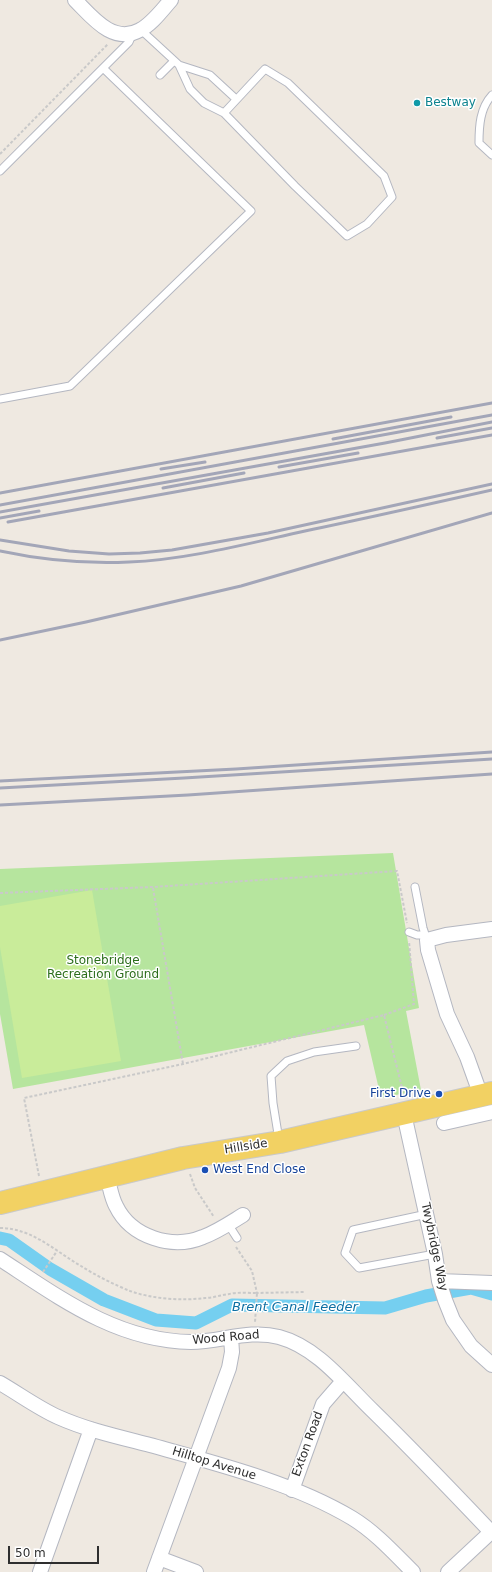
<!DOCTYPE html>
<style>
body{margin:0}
#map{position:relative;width:492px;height:1572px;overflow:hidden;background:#efe9e1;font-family:"DejaVu Sans",sans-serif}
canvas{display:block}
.scale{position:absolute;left:8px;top:1546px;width:91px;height:18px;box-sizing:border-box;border:2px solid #2e2e2e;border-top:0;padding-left:5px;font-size:12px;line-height:14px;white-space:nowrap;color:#2e2e2e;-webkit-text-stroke:3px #fff;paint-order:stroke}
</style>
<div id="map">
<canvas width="492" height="1572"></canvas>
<div class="scale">50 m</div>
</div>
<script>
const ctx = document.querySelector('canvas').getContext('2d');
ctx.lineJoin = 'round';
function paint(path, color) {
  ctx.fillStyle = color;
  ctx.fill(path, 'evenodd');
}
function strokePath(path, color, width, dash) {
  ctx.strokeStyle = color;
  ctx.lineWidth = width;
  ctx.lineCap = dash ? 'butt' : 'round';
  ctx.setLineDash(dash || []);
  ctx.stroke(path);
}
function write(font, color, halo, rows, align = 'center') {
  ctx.font = font + ' "DejaVu Sans",sans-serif';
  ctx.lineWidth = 3;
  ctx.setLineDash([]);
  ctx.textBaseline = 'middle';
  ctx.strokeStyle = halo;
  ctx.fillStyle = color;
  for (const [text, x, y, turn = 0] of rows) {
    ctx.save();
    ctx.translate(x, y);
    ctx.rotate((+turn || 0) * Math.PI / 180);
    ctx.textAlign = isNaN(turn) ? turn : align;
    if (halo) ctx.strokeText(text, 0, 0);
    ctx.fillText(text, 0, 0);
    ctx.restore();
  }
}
const green = new Path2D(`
 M 393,853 L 419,1008 L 406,1011 L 421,1090 L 381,1098 L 364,1025 L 13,1089 L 0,1014 L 0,869 Z`);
const pitch = new Path2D(`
 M 92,890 L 121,1061 L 22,1078 L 0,947 L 0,906 Z`);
const canal = new Path2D(`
 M 0,1238 L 9,1240 L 50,1269 L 104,1300 L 156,1320 L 196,1323 L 232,1305 L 385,1308 L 426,1296 L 471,1288 L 492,1294`);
const path = new Path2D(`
 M 0,154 L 108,44
 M 153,888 L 183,1064
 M 0,893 L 153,887 L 397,871 L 407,923
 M 384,1015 L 414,1004 L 409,941
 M 190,1174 L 195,1188 L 214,1217
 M 39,1176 L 24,1098 L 183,1064 L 384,1015 L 404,1096
 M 0,1228 C 32,1228 55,1251 81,1266 C 95,1275 115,1285 130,1291 C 153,1299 181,1301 205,1298 C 213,1298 221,1295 229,1294 C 238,1292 248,1293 257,1293 L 255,1322
 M 236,1247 L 252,1271 L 257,1293 L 305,1292
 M 43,1272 L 57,1251`);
const service = new Path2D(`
 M 141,30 L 179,65 L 190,89 L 204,103 L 224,113 L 295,186 L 347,236 L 367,224 L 392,197 L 384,176 L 288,83 L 265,69 L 224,113
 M 179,65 L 210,75 L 236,99
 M 160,75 L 174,61
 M 492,95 C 480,108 479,126 479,143 L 492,155
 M 0,171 L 129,42 L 133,33
 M 0,399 L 70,386 L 251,211 L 103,68
 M 415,887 L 423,928 L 427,940
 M 409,932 L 417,935 L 425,935
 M 279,1140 L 273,1103 L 271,1076 L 287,1061 L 314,1052 L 356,1046
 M 427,1214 L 353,1230 L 345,1253 L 359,1268 L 435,1254
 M 228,1224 L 237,1238`);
const minor = new Path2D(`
 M 75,0 C 92,17 113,45 140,30 C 152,24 162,10 171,0
 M 481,1096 L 467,1057 L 447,1014 L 428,950 L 427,940 L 446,935 L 492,929
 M 404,1114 L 435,1254 L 439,1281 L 445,1300 L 453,1320 L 471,1346 L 492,1365
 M 444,1123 L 492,1112
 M 107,1177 C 110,1186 111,1197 116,1206 C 131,1237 172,1250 203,1237 C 217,1232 230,1223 243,1215
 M 0,1259 C 60,1298 117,1341 191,1342 C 221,1342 249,1329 279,1337 C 317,1347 345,1384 373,1411 C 413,1450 452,1491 491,1532
 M 439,1281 L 492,1283
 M 0,1383 C 19,1394 38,1408 58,1417 C 87,1430 119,1437 150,1445 C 215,1463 294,1483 352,1518 C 375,1532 394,1553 413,1572
 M 292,1490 L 323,1404 L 343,1381
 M 159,1558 L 196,1572
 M 40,1572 L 91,1429
 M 154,1572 L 229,1368 L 232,1352 L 231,1337
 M 448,1572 L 492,1531`);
const primary = new Path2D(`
 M 0,1203 L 183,1158 L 280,1142 L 492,1093`);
const rail = new Path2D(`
 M 437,438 L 492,428
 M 333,439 L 451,417
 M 279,467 L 358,453
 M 161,469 L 205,462
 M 163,488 L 244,473
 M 0,493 L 492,403
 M 0,505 L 492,415
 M 0,512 L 385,443 L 492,422
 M 0,518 L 39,511
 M 8,522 L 492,435
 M 0,540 L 69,551 L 109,554 L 140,553 L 172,550 L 268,533 L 492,484
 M 0,551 C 42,560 86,564 129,562 C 186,560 250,543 305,531 C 368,518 430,504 492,490
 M 0,640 L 86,622 L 241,586 L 492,513
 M 0,781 L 236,769 L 492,752
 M 0,788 L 184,778 L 492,759
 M 0,805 L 188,795 L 492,774`);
const markers = [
 [417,103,4,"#0f9aa8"],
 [439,1094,4,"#1a4fb4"],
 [205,1170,4,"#1a4fb4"]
];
const cultureNames = [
 ["Bestway",425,103]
];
const parkNames = [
 ["Stonebridge",103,961],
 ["Recreation Ground",103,975]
];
const transitNames = [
 ["First Drive",431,1094],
 ["West End Close",213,1170,"left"]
];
const streetNames = [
 ["Hillside",246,1147,-9],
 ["Twybridge Way",434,1247,78],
 ["Wood Road",226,1338,-5],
 ["Exton Road",308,1444,-70],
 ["Hilltop Avenue",214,1464,17]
];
const waterNames = [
 ["Brent Canal Feeder",295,1308]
];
paint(green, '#b6e59e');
paint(pitch, '#c9ec9a');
strokePath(canal, '#75cff0', 13);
strokePath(service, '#b4b7c1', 9);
strokePath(minor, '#b4b7c1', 16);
strokePath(primary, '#c9c9c9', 24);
strokePath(path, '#c9c9c9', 2, [3, 2]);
strokePath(service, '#fff', 7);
strokePath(minor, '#fff', 14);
strokePath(primary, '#f2d163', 22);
strokePath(rail, '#a3a6b8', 3);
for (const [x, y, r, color] of markers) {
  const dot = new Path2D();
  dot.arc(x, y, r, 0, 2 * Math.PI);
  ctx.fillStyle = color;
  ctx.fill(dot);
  strokePath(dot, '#fff', 1.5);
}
write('12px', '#0d838f', '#fff', cultureNames, 'left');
write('12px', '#2c6e1b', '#fff', parkNames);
write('12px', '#164399', '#fff', transitNames, 'right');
write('12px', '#2e2e2e', '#fff', streetNames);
write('italic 13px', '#0d6fa3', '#fff', waterNames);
</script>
